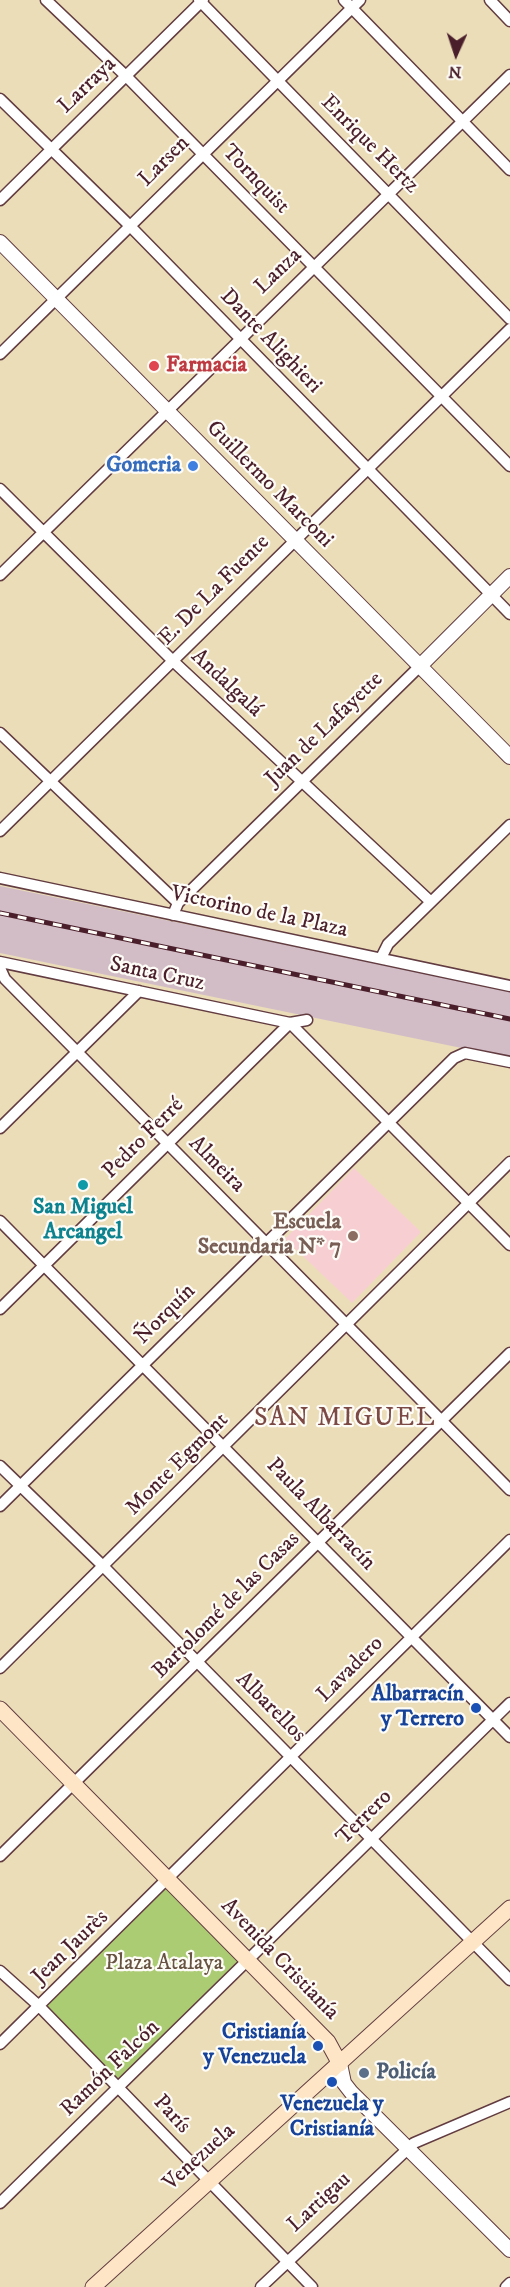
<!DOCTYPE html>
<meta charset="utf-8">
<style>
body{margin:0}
#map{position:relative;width:510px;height:2287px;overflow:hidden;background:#ecddb9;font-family:"IM FELL DW Pica",serif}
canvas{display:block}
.north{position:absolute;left:426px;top:24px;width:60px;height:60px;-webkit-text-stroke:4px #fdfcf7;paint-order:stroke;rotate:183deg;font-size:16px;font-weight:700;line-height:24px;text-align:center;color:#4a1f2b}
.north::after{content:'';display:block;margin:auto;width:21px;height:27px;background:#4a1f2b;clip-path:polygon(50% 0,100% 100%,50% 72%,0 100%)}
</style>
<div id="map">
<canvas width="510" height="2287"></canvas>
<div class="north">N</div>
</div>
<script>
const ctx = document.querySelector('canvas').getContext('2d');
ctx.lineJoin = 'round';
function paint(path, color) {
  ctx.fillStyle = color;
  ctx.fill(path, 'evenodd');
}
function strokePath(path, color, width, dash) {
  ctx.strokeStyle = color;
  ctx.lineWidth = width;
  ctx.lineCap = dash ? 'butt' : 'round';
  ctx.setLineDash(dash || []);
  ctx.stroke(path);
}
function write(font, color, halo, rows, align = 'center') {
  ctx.font = font + ' "IM FELL DW Pica",serif';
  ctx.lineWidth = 4.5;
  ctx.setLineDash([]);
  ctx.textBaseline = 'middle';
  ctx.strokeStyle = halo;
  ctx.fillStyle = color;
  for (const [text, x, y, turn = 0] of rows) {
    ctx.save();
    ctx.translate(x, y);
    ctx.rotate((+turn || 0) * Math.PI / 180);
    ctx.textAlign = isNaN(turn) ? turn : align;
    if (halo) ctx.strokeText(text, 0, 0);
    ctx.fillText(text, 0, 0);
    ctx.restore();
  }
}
const built = new Path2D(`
 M 354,1168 L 421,1232 L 352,1303 L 285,1239 Z`);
const industrial = new Path2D(`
 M 0,886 L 510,991 L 510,1058 L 0,953 Z`);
const green = new Path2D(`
 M 165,1884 L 244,1964 L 122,2084 L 43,2007 Z`);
const minor = new Path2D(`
 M 46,0 L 126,76 L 510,466
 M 199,0 L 510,319
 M 344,0 L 510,170
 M 490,0 L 510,21
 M 0,99 L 129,225 L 510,614
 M 0,200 L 203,0
 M 0,354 L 360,0
 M 0,489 L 173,661 L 431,902
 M 0,575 L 510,75
 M 0,733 L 178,903
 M 0,831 L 510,329
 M 0,878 L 510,986
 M 173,915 L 178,903 L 419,667
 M 381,958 L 388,944 L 510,825
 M 0,962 L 290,1023 L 307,1020
 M 0,968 L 5,979 L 510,1490
 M 290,1023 L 510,1245
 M 0,1128 L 139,991
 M 0,1221 L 510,1737
 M 0,1309 L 290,1023
 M 0,1466 L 103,1566 L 510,1980
 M 0,1506 L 454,1058 L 465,1053 L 510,1062
 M 0,1668 L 510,1162
 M 0,1856 L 510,1353
 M 0,1971 L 39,2006 L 312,2287
 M 0,2044 L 510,1540
 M 0,2203 L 510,1703
 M 261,2287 L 414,2143 L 510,2102
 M 506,2287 L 510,2283`);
const tertiary = new Path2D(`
 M 0,242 L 510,757
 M 419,667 L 510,576
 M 340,2064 L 344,2083 L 351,2092 L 510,2250`);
const secondary = new Path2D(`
 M 0,1709 L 328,2042 L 340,2064
 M 93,2287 L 510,1908`);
const rail = new Path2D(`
 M 0,913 L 510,1019`);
const markers = [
 [154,366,6,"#e0444e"],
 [193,466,6,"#3f7fe0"],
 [83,1185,6,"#0f9aa8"],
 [353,1236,6,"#8d6e63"],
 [476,1708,6,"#1a4fb4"],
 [318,2046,6,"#1a4fb4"],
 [364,2073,6,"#5c6f8a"],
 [332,2082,6,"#1a4fb4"]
];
const streetNames = [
 ["Larraya",88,86,-44],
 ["Enrique Hertz",369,145,45],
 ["Larsen",165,162,-45],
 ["Tornquist",255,180,46],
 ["Lanza",279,272,-44],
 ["Dante Alighieri",270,342,46],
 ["Guillermo Marconi",269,485,45],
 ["E. De La Fuente",215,591,-45],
 ["Andalgalá",226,684,43],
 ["Juan de Lafayette",325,730,-44],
 ["Victorino de la Plaza",259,913,12],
 ["Santa Cruz",157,975,12],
 ["Pedro Ferré",144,1139,-45],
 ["Almeira",216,1165,45],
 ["Ñorquín",166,1315,-45],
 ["Monte Egmont",178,1465,-45],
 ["Paula Albarracín",320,1515,46],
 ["Bartolomé de las Casas",227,1606,-45],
 ["Lavadero",351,1670,-45],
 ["Albarellos",270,1708,45],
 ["Terrero",365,1818,-45],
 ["Jean Jaurès",71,1948,-44],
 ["Avenida Cristianía",279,1960,46],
 ["Ramón Falcón",111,2069,-44],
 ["París",171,2115,47],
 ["Venezuela",200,2158,-42],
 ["Lartigau",320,2203,-43]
];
const healthNames = [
 ["Farmacia",166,366]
];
const shopNames = [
 ["Gomeria",181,466]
];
const cultureNames = [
 ["San Miguel",83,1208],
 ["Arcangel",83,1233]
];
const educationNames = [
 ["Escuela",341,1223],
 ["Secundaria N* 7",341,1248]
];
const transitNames = [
 ["Albarracín",464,1695],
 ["y Terrero",464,1720],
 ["Cristianía",306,2033],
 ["y Venezuela",306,2058],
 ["Venezuela y",332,2105,"center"],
 ["Cristianía",332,2130,"center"]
];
const parkNames = [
 ["Plaza Atalaya",164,1964]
];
const serviceNames = [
 ["Policía",376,2073]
];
const quarterNames = [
 ["SAN MIGUEL",345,1420]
];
paint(built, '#f7cfd2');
paint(industrial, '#d2bdc6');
paint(green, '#accc74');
strokePath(minor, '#623c40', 13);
strokePath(tertiary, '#623c40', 16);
strokePath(secondary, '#623c40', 17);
strokePath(minor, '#fff', 10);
strokePath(tertiary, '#fff', 14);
strokePath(secondary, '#fde5c5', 15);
strokePath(rail, '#4a1f2b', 5);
strokePath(rail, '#fdfcf7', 3, [9]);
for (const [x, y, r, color] of markers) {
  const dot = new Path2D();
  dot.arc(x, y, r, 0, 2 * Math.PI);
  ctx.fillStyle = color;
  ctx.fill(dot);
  strokePath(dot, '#fdfcf7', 2);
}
write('22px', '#4a1f2b', '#fdfcf7', streetNames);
write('bold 22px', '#be3a42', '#fdfcf7', healthNames, 'left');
write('bold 22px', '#366cbe', '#fdfcf7', shopNames, 'right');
write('bold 22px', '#0d838f', '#fdfcf7', cultureNames);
write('bold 22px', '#785e54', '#fdfcf7', educationNames, 'right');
write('bold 22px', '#164399', '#fdfcf7', transitNames, 'right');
write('22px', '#675341', '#fdfcf7', parkNames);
write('bold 22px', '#4e5e75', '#fdfcf7', serviceNames, 'left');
ctx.letterSpacing = '1.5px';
write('26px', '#7c4944', '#fdfcf7', quarterNames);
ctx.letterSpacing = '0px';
</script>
